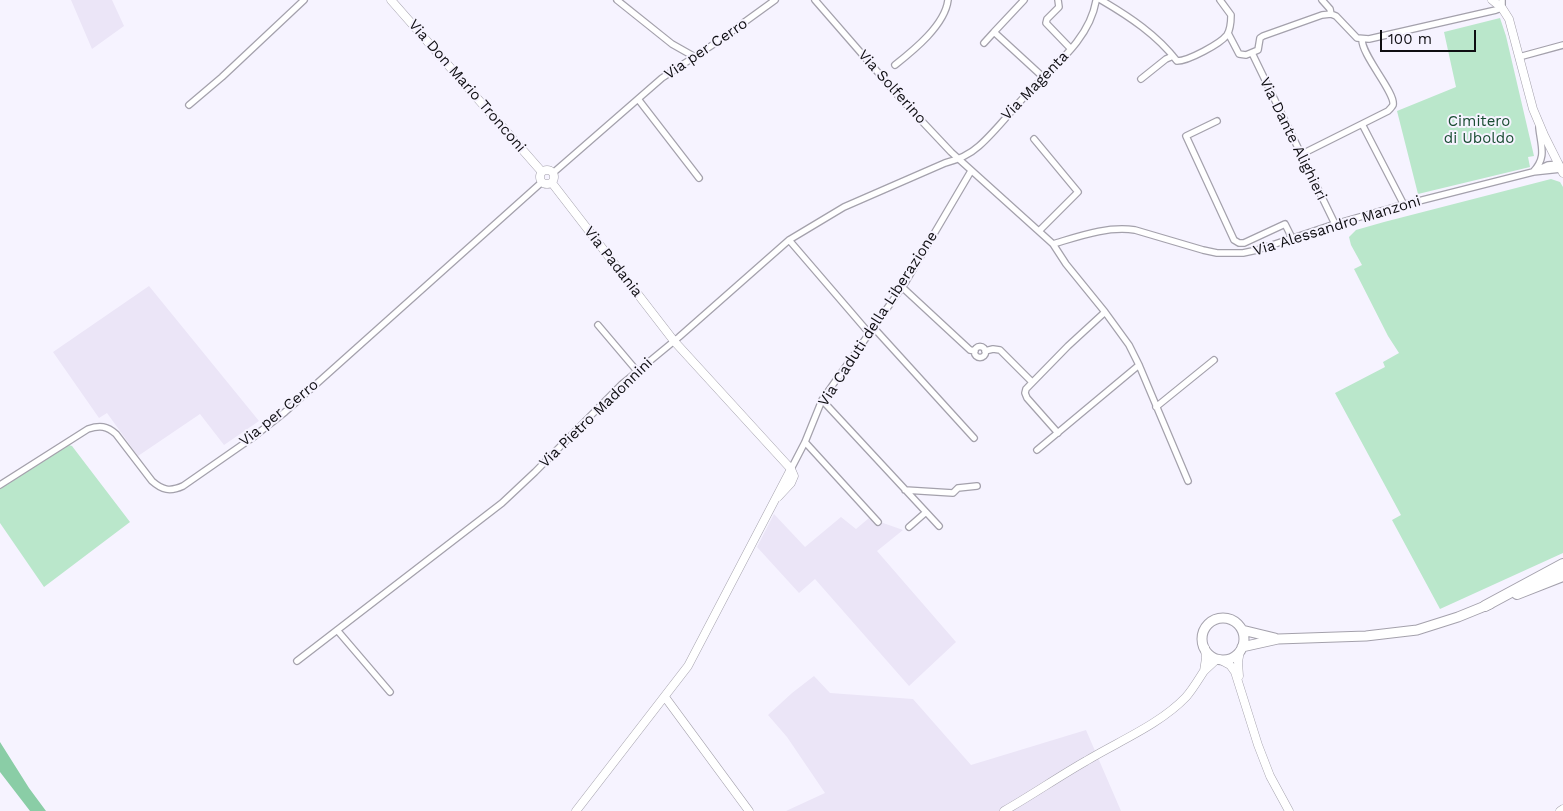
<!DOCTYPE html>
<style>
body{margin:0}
#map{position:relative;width:1563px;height:811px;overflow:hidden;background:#f6f3ff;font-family:"Work Sans",sans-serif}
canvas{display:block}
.scale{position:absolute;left:1380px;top:30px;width:96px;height:22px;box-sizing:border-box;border:2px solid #0f0e12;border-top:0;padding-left:6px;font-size:15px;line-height:18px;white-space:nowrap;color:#0f0e12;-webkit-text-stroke:4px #f6f3ff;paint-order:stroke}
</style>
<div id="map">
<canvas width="1563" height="811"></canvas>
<div class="scale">100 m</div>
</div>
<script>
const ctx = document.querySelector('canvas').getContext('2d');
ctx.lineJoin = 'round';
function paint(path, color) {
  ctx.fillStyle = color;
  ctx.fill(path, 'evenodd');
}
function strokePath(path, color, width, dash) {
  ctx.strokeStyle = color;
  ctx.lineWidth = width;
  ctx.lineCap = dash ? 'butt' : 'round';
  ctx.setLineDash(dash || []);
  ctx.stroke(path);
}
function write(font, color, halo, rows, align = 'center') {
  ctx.font = font + ' "Work Sans",sans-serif';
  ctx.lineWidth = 4;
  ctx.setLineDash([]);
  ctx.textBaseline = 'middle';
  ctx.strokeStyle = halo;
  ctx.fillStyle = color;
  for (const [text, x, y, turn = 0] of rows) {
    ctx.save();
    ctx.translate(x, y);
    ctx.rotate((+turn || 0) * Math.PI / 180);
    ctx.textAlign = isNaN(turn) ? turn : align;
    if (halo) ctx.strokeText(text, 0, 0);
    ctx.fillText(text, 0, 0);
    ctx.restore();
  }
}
const built = new Path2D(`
 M 71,0 L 112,0 L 124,26 L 92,49 Z
 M 149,286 L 259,421 L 224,445 L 200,414 L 138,456 L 107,413 L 99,418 L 53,352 Z
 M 774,514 L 805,547 L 841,517 L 856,529 L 869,518 L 903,530 L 877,551 L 956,642 L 909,686 L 815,579 L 799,593 L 757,547 Z
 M 814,676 L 830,693 L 913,699 L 971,765 L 1086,730 L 1121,811 L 786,811 L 825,793 L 787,737 L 768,715 L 792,693 Z`);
const green = new Path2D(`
 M 1500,18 L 1506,36 L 1534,156 L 1528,157 L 1530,167 L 1418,194 L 1397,111 L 1456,87 L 1444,32 Z
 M 1551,179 L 1560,182 L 1563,187 L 1563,553 L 1440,609 L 1392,520 L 1401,515 L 1335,393 L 1385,367 L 1383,362 L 1399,353 L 1388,336 L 1354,269 L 1362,265 L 1351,245 L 1349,237 L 1356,230 L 1384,222 Z
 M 69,445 L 72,446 L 130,522 L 44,587 L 0,523 L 0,489 Z`);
const forest = new Path2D(`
 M 0,742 L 29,788 L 46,811 L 30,811 L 0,772 Z`);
const street = new Path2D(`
 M 617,0 L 672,44 L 695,57
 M 815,0 L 902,100 L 951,152 L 1053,244 L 1066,264 L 1105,312 L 1129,345 L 1139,365 L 1188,481
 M 1024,0 L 994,32 L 1043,77
 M 1058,0 L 1059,7 L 1047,19 L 1046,23 L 1071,49
 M 1101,0 C 1130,17 1157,35 1177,61 C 1188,61 1220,44 1227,35 C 1230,30 1231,21 1231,15 L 1220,0
 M 1322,0 L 1330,9 L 1331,14
 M 1331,14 L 1336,16 L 1357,38 L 1369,39 L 1496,10 L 1502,8 L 1502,0
 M 1228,33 L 1239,54 L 1246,55 L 1258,50 L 1260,38 L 1263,36 L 1322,15 L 1331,14
 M 984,43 L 994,32
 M 1252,53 L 1335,224
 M 1519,57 L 1563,45
 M 895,65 C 914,50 945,25 948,0
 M 1141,79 L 1166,59 L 1173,56
 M 638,99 L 699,178
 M 189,105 L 222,77 L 304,0
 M 1217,121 L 1186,136 L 1234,240 L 1239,243 L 1244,243 L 1285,224 L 1292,238
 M 1362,124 L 1404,205
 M 1034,139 L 1078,192 L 1039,231
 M 1300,155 L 1388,111 C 1390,109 1392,107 1393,105 C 1396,93 1361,55 1362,39
 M 1537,170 L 1548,165 L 1559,164
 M 1533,172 C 1547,157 1541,147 1539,128
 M 553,173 L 662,78 L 717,42 L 775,0
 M 789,240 L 869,333
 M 1053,244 C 1080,236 1107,226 1135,230 L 1203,250 L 1217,253 L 1243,253 L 1257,250 L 1335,224 L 1395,207 L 1533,172 L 1561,169
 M 902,287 L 970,350 L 975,351
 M 598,325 L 637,371
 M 873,327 L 974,438
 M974.5 352a5.5 5.5 0 1 1 11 0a5.5 5.5 0 1 1-11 0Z
 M 985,351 L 993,349 L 1000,350 L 1032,382
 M 822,400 L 939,526
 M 1156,407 L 1214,360
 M 1058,433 L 1027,398 L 1025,393 L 1026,389 L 1068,346 L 1105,312
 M 805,442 L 878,522
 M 1037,450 L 1139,365
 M 791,469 L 805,442 L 822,400 L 905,283 L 971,171
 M 0,485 L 88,429 C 100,425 107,426 116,434 L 152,481 C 162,490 170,492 183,486 L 252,438 L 285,412 L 542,182
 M 905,490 L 953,493 L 958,488 L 977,486
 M 909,527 L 925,513
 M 337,630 L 390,692
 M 297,661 L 502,503 L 535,472 L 622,384 L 679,337 L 789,240 L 844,207 L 945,163 C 957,160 969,155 979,146 C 996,131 1010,112 1026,95 C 1052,67 1089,41 1096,1`);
const secondary = new Path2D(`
 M 391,0 L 542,172
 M 1492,0 L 1502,8 L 1509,19 L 1533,109 L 1544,135 L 1563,173
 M540 177a7 7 0 1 1 14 0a7 7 0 1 1-14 0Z
 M 552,183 L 674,341 L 791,469 L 794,476 L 791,483 L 778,497
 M 1205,648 L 1206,658 L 1204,671 L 1217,659
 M 1219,659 L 1230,665 L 1235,672 L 1258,745 L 1270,776 L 1289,811
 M 1239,676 L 1238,662 L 1240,651
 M 665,697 L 749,811
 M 576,811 L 688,666 L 791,469
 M 1004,811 C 1032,795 1058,777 1086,761 C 1119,741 1159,725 1186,697 C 1193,689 1198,680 1204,671
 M 1560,811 L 1563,809`);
const primary = new Path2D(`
 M 1547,577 L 1563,570
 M1202 639a21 21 0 1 1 42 0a21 21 0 1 1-42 0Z
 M 1242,630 L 1275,638
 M 1242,647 L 1278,639 L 1366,636 L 1417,630 L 1458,617 L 1490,604`);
const highway = new Path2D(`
 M 1517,594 L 1563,576
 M 1485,606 L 1563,564`);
const streetNames = [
 ["Via per Cerro",706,49,-34],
 ["Via Don Mario Tronconi",467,86,49],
 ["Via Magenta",1035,86,-46],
 ["Via Solferino",892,87,48],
 ["Via Dante Alighieri",1293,139,64],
 ["Via Alessandro Manzoni",1337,226,-17],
 ["Via Padania",613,262,52],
 ["Via Caduti della Liberazione",878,319,-57],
 ["Via per Cerro",279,413,-39],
 ["Via Pietro Madonnini",596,413,-44]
];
const parkNames = [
 ["Cimitero",1479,122],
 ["di Uboldo",1479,139]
];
paint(built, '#ebe5f7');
paint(green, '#bae7cb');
paint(forest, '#8acda6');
strokePath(street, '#a4a1ac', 8);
strokePath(secondary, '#a4a1ac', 9);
strokePath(primary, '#a4a1ac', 11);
strokePath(highway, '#a4a1ac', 12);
strokePath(street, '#fff', 5.5);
strokePath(secondary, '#fff', 8);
strokePath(primary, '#fff', 9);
strokePath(highway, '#fff', 10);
write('15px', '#0f0e12', '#f6f3ff', streetNames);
write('15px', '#194c32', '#f6f3ff', parkNames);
</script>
